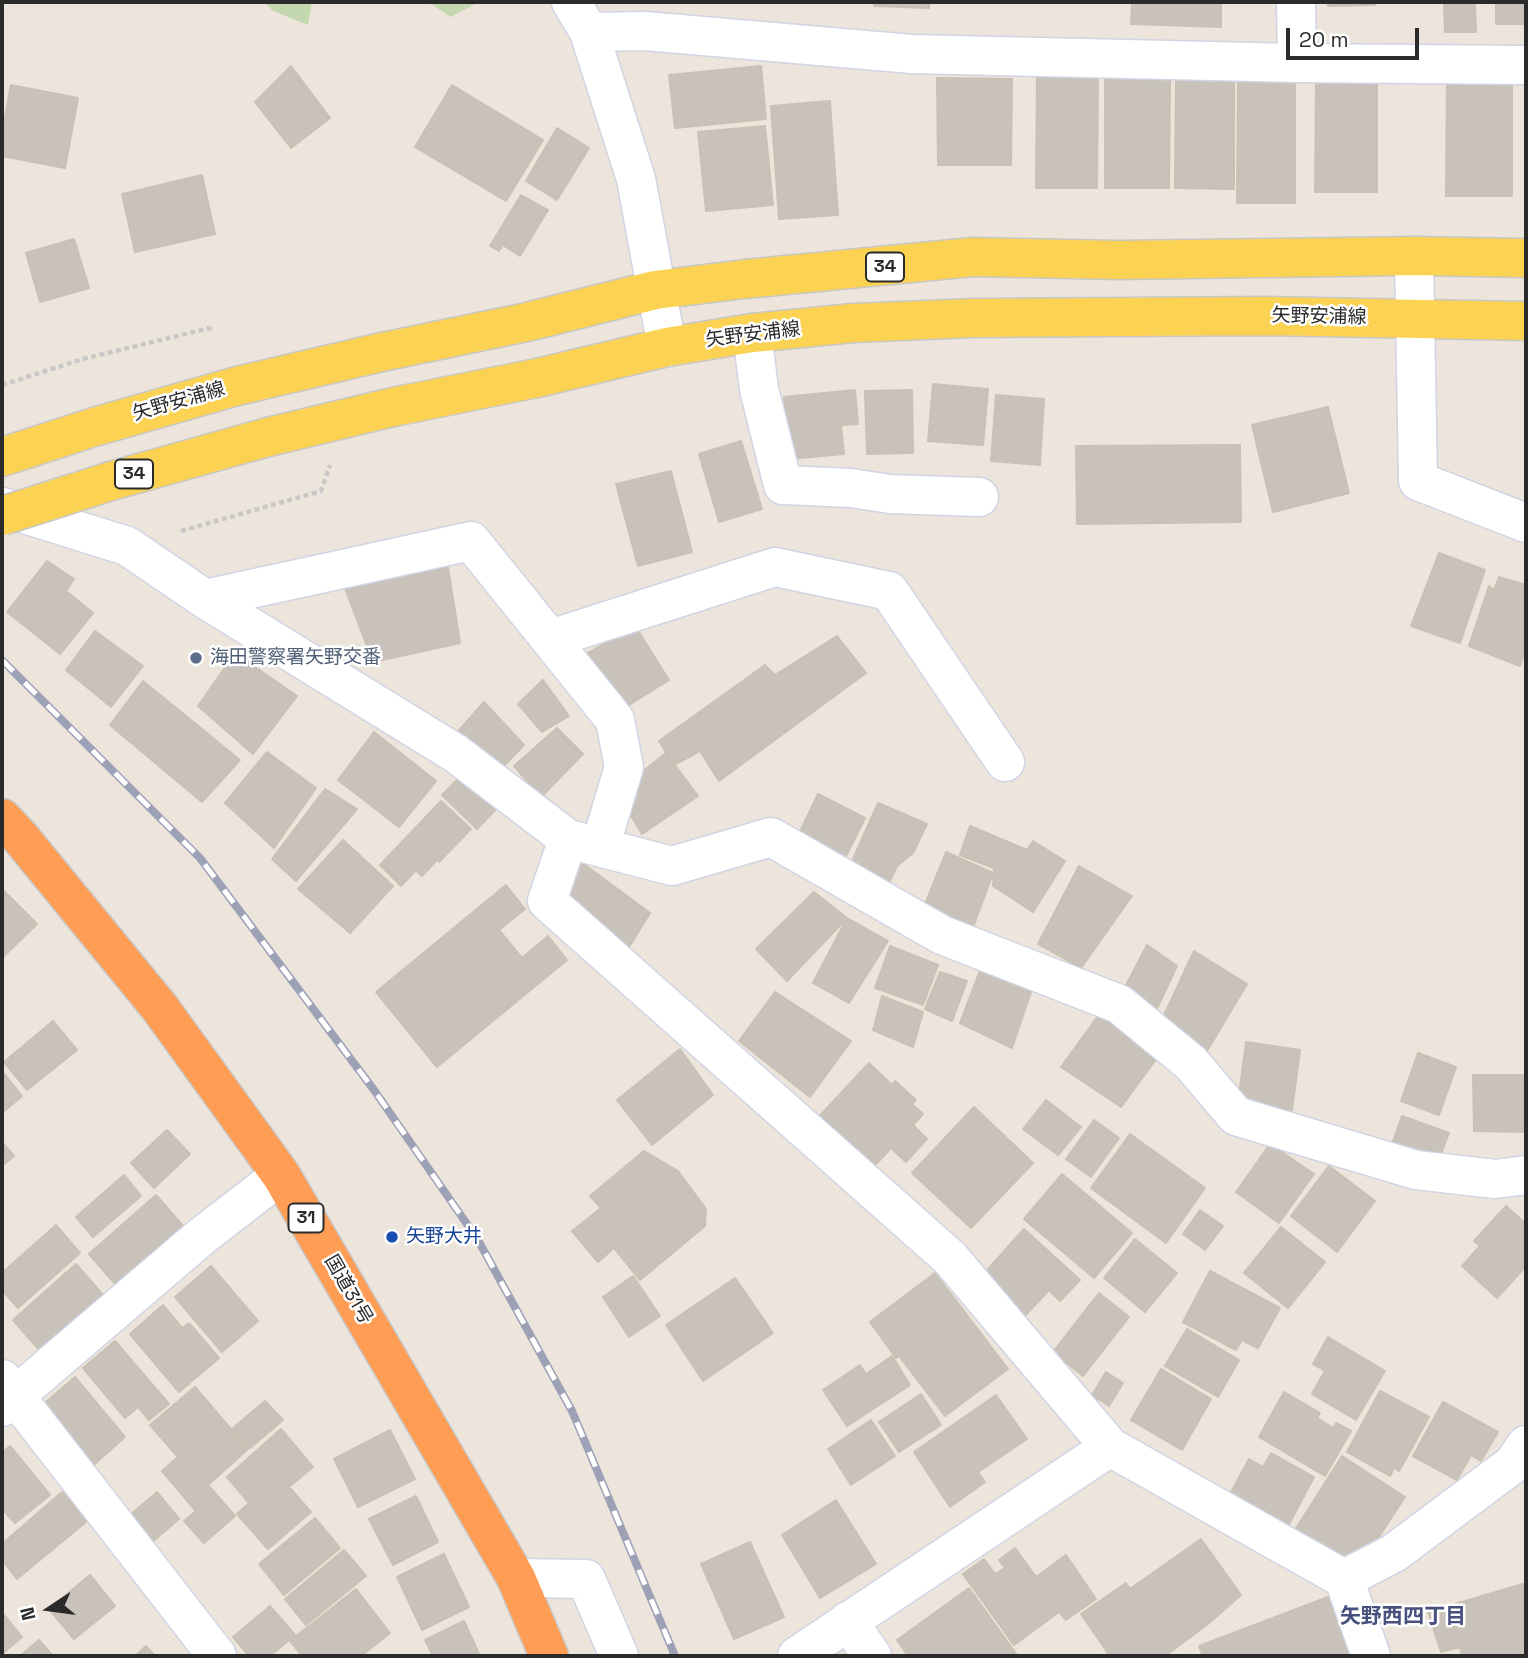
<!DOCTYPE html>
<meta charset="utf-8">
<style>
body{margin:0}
#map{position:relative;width:1528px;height:1658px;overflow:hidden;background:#ede5db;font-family:"Space Grotesk",sans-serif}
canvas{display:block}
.frame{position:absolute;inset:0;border:4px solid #2a2a2a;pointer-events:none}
.north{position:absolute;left:14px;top:1574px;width:70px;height:70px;-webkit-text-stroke:5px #fff;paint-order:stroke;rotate:257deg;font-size:19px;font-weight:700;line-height:28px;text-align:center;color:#2a2a2a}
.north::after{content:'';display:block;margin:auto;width:24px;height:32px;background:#2a2a2a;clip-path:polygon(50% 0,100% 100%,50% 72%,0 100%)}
.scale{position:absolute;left:1286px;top:28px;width:133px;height:32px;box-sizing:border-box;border:4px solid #2a2a2a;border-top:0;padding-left:9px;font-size:21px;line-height:24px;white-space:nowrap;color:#2a2a2a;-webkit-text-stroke:5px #fff;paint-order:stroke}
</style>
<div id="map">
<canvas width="1528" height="1658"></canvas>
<div class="frame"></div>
<div class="north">N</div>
<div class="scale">20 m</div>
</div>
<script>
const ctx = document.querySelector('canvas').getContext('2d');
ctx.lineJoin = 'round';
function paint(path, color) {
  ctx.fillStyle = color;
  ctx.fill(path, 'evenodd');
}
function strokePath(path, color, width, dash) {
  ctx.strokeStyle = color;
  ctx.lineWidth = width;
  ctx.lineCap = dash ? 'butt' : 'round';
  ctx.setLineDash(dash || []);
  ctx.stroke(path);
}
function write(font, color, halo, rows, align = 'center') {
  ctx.font = font + ' "Space Grotesk","Noto Sans JP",sans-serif';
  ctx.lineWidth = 5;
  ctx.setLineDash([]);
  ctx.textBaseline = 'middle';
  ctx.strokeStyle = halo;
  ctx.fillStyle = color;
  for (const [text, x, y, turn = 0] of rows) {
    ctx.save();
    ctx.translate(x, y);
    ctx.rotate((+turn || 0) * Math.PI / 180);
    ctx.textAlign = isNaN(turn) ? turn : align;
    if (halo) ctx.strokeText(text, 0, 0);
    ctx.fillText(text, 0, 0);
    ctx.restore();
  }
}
const cemetery = new Path2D(`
 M 264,2 L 312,2 L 308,25 L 273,11 Z
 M 428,2 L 479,2 L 451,17 Z`);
const building = new Path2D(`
 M 874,2 L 929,2 L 929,8 L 874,6 Z
 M 1132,2 L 1221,2 L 1221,27 L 1131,24 Z
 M 1328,2 L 1375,2 L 1375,5 L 1328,6 Z
 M 1444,2 L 1475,2 L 1476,32 L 1445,32 Z
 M 1496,2 L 1526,2 L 1526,24 L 1496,24 Z
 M 291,66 L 330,118 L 291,148 L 255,102 Z
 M 761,66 L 766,119 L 675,128 L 669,75 Z
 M 1238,72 L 1295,73 L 1295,203 L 1237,203 Z
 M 1037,74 L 1098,75 L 1097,188 L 1036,188 Z
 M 1447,74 L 1512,75 L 1512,196 L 1446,196 Z
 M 1105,77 L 1170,78 L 1169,188 L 1105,188 Z
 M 1176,77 L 1234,78 L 1234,189 L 1175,188 Z
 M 937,78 L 1012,79 L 1011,165 L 938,165 Z
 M 1316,79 L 1377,79 L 1377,192 L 1315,192 Z
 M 11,85 L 78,98 L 65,168 L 2,156 L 2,133 Z
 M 452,85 L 543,140 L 506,201 L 415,147 Z
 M 830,101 L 838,215 L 779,219 L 771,106 Z
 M 765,126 L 773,205 L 706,211 L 698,132 Z
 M 557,128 L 589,148 L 557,200 L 526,181 Z
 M 202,175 L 215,234 L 135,252 L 122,194 Z
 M 521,195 L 548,210 L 520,256 L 503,245 L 499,251 L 490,246 Z
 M 74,239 L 89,288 L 40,302 L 26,253 Z
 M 933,384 L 988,389 L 983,445 L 928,441 Z
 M 855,390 L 858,424 L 841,425 L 844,454 L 790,459 L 784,397 Z
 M 912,390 L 913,453 L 867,454 L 865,391 Z
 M 996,395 L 1044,399 L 1040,465 L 991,461 Z
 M 1328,407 L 1349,493 L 1273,512 L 1252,425 Z
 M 741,441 L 762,509 L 719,522 L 699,454 Z
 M 1240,445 L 1241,522 L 1077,524 L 1076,446 Z
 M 671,471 L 692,552 L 638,566 L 616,484 Z
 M 1439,553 L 1485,570 L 1460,643 L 1411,626 Z
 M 47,561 L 74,579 L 66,591 L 93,613 L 60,654 L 7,612 Z
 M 448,567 L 460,643 L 373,662 L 343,583 Z
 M 1499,577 L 1526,585 L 1526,648 L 1520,666 L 1469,646 L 1489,586 L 1494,590 Z
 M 635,626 L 669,680 L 621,710 L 584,655 Z
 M 95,631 L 143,666 L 111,707 L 66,670 Z
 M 837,636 L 866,673 L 719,781 L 700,751 L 674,765 L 659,741 L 765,665 L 775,675 Z
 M 235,653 L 297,696 L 253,754 L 198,706 Z
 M 543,680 L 569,716 L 542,732 L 518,704 Z
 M 143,681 L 240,760 L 202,802 L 110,725 Z
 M 484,702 L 524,745 L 493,777 L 454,736 Z
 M 557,728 L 583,754 L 541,797 L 514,766 Z
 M 374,732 L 436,781 L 399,827 L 338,780 Z
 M 267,752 L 316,788 L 274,848 L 225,803 Z
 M 666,753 L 698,796 L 642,834 L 617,792 Z
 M 463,774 L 498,807 L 477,829 L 442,795 Z
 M 325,789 L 357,809 L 296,881 L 272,859 Z
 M 818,794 L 865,818 L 842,864 L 796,840 Z
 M 441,801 L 471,829 L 439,862 L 437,860 L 422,876 L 416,870 L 401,886 L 380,865 Z
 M 878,803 L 927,824 L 913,853 L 897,866 L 889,883 L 850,866 Z
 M 970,826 L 1027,850 L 1033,841 L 1065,861 L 1033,912 L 993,886 L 994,868 L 960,855 Z
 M 343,840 L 393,886 L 350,933 L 298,889 Z
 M 946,852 L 993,873 L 971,933 L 921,914 Z
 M 581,862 L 650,913 L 624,955 L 559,902 Z
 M 1079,866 L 1132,896 L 1081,968 L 1038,944 Z
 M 506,885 L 525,909 L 499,930 L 522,958 L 548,936 L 567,960 L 437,1067 L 376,992 Z
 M 2,889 L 37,924 L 2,958 Z
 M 814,892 L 847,918 L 787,981 L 756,949 Z
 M 847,918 L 888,941 L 849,1003 L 813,983 Z
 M 1147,945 L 1177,966 L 1153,1017 L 1122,993 Z
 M 890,946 L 938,965 L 923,1005 L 875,988 Z
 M 1194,951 L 1247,984 L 1204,1056 L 1159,1026 Z
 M 981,968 L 1032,989 L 1012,1048 L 960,1023 Z
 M 940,972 L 967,981 L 952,1021 L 925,1009 Z
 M 775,992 L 851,1041 L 810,1097 L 739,1041 Z
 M 882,996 L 923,1012 L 913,1047 L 873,1030 Z
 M 1098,1016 L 1160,1054 L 1121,1107 L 1061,1067 Z
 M 53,1021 L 77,1050 L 27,1090 L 4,1062 Z
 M 1246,1042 L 1300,1050 L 1292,1110 L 1238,1103 Z
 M 680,1049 L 713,1095 L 652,1145 L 617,1100 Z
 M 1418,1053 L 1456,1067 L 1439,1115 L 1401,1101 Z
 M 869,1063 L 892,1085 L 895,1081 L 916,1100 L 912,1104 L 923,1114 L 913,1125 L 927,1139 L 906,1162 L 891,1148 L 868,1173 L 814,1122 Z
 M 2,1071 L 22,1096 L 2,1113 Z
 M 1473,1075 L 1526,1075 L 1526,1132 L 1474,1131 Z
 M 1046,1100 L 1081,1127 L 1058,1155 L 1023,1129 Z
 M 974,1107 L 1033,1163 L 971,1228 L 912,1173 Z
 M 1402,1116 L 1449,1133 L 1438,1162 L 1392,1144 Z
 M 1094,1120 L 1119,1138 L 1091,1177 L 1066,1159 Z
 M 167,1130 L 190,1154 L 154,1188 L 131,1163 Z
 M 1130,1134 L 1205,1188 L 1166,1243 L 1091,1188 Z
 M 2,1142 L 14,1156 L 2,1166 Z
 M 1270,1144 L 1314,1174 L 1279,1223 L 1236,1192 Z
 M 644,1151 L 678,1171 L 706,1209 L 705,1226 L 640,1280 L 614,1248 L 598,1262 L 572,1231 L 601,1208 L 590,1196 Z
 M 1329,1166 L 1375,1201 L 1337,1252 L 1291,1216 Z
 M 1062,1174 L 1132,1233 L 1094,1278 L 1024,1219 Z
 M 124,1175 L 141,1196 L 93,1237 L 76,1217 Z
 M 156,1195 L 183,1226 L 116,1285 L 89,1254 Z
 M 1506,1206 L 1526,1224 L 1526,1266 L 1497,1298 L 1462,1266 L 1480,1246 L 1474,1241 Z
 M 1200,1210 L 1223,1226 L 1205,1250 L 1183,1234 Z
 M 56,1225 L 80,1253 L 18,1308 L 2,1290 L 2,1273 Z
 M 1281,1227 L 1325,1262 L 1288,1308 L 1244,1273 Z
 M 1024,1229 L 1080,1280 L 1060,1301 L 1049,1290 L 1023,1318 L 980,1278 Z
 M 1135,1239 L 1177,1273 L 1145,1312 L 1104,1278 Z
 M 76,1264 L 103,1295 L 41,1352 L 13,1320 Z
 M 211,1266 L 258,1321 L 222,1352 L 175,1297 Z
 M 1210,1271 L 1280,1308 L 1258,1348 L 1242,1340 L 1236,1350 L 1183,1322 Z
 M 935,1273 L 1008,1369 L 945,1416 L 899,1356 L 896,1358 L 870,1322 Z
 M 633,1276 L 660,1316 L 629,1337 L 603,1297 Z
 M 735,1278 L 773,1333 L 703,1381 L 666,1325 Z
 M 1099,1293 L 1129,1317 L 1083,1376 L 1053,1352 Z
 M 163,1305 L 182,1328 L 189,1323 L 219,1358 L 179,1392 L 130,1334 Z
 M 1187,1329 L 1239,1360 L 1218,1397 L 1165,1366 Z
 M 1328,1337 L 1385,1371 L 1356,1420 L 1312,1394 L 1325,1371 L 1313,1364 Z
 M 115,1341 L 169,1404 L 149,1420 L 138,1407 L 125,1418 L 83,1368 Z
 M 892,1356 L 910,1385 L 847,1426 L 823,1390 L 860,1365 L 866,1374 Z
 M 1161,1369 L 1211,1399 L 1182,1450 L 1131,1420 Z
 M 1106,1372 L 1123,1383 L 1109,1406 L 1092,1395 Z
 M 75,1377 L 125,1437 L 89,1469 L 38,1409 Z
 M 195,1387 L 248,1449 L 208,1485 L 235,1516 L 204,1543 L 184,1521 L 196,1511 L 162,1471 L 178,1457 L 150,1425 Z
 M 1380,1391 L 1429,1417 L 1399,1471 L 1394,1468 L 1390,1476 L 1347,1452 Z
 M 1284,1392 L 1320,1413 L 1317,1418 L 1333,1428 L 1336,1423 L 1351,1431 L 1325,1476 L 1259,1437 Z
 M 921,1394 L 941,1425 L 899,1452 L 879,1422 Z
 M 996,1395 L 1027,1439 L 978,1472 L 985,1482 L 950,1507 L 914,1452 Z
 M 265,1401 L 283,1420 L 250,1448 L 233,1428 Z
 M 1443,1402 L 1498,1432 L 1481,1461 L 1471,1455 L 1457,1480 L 1413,1456 Z
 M 871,1420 L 895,1456 L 851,1485 L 828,1449 Z
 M 281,1429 L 313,1467 L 289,1487 L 311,1512 L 268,1549 L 237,1514 L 249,1503 L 227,1477 Z
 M 390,1430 L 415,1479 L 358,1507 L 334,1459 Z
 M 10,1446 L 50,1495 L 15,1523 L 2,1509 L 2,1453 Z
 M 1271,1453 L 1314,1477 L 1287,1528 L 1229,1496 L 1249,1459 L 1263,1467 Z
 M 1342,1456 L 1405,1497 L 1367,1555 L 1345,1563 L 1295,1530 Z
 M 62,1492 L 87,1521 L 17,1579 L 2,1560 L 2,1544 Z
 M 157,1492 L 179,1519 L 152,1542 L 130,1515 Z
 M 416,1496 L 438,1542 L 393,1565 L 369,1519 Z
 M 836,1500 L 876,1564 L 820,1598 L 782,1535 Z
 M 315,1518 L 340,1548 L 284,1595 L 259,1564 Z
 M 1201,1539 L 1241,1595 L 1208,1624 L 1165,1656 L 1110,1656 L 1081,1614 L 1126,1583 L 1130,1589 Z
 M 750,1542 L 784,1617 L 734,1639 L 701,1564 Z
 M 1015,1548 L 1036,1577 L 1066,1555 L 1096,1599 L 1066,1620 L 1059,1612 L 1014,1645 L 963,1574 L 984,1559 L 995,1574 L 1005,1568 L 999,1560 Z
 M 344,1550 L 366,1576 L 306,1625 L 285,1599 Z
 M 444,1554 L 469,1607 L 422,1630 L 397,1577 Z
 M 90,1575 L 115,1606 L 74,1639 L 49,1609 Z
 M 1526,1583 L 1526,1656 L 1462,1656 L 1460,1647 L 1441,1652 L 1428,1612 Z
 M 969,1588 L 1017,1655 L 908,1656 L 897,1640 Z
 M 356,1589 L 390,1633 L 361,1656 L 302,1656 L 290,1641 Z
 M 1328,1597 L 1350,1656 L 1203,1656 L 1199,1646 Z
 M 270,1606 L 295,1635 L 270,1656 L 249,1656 L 233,1637 Z
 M 2,1612 L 22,1637 L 2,1654 Z
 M 464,1621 L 480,1656 L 433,1656 L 425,1640 Z
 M 39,1640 L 53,1656 L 20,1656 Z
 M 146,1646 L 155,1656 L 135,1656 Z`);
const path = new Path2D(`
 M 2,385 L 83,359 L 214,327
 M 181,531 L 321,491 L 330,465`);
const minor = new Path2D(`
 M 571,2 L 589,32 L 636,179 L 667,347
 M 1296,2 L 1297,63
 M 589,32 L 645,31 L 912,54 L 1297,63 L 1526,65
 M 1414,256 L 1418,481 L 1526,523
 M 752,333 L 759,389 L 783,485 L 851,488 L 890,494 L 979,497
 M 2,507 L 127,546 L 205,599 L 455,753 L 568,839 L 672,866 L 771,837 L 942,935 L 1119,1004 L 1191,1063 L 1236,1116 L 1416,1170 L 1495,1179 L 1526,1175
 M 205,599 L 471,541 L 615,720 L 624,767 L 600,847
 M 550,639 L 775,567 L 889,591 L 1005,762
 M 568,839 L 547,901 L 950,1258 L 1110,1447 L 1344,1579 L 1371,1656
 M 2,1379 L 217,1656
 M 2,1407 L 202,1236 L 281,1175
 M 516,1578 L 586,1579 L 619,1656
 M 1344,1579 L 1394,1553 L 1513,1464 L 1526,1445
 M 848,1621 L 872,1656
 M 797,1656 L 1110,1447`);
const major = new Path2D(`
 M 268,437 L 393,407 L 537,378 L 667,347 L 752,333 L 853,323 L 974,318 L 1266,316 L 1526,321
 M 2,457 L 94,427 L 237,386 L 382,352 L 527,322 L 655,290 L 745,279 L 973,257 L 1118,260 L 1414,256 L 1526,258`);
const highway = new Path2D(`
 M 2,818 L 20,837 L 160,1008 L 281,1175 L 516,1578 L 549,1656`);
const rail = new Path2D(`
 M 2,660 L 200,858 L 374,1090 L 478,1240 L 572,1411 L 675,1656`);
const majorBridge = new Path2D(`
 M 2,516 L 111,481 L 268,437`);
const markers = [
 [196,658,7,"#5c6f8a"],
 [392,1237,7,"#1a4fb4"]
];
const shields = [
 [885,267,38],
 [134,474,38],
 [306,1218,35]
];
const shieldNames = [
 ["34",885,267],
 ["34",134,474],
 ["31",306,1218]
];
const streetNames = [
 ["矢野安浦線",1319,317,1],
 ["矢野安浦線",753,335,-7],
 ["矢野安浦線",179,402,-16],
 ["国道31号",348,1290,60]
];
const serviceNames = [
 ["海田警察署矢野交番",210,658]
];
const transitNames = [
 ["矢野大井",406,1237]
];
const neighbourhoodNames = [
 ["矢野西四丁目",1403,1617]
];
paint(cemetery, '#c4d8b0');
paint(building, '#c8c2ba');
strokePath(building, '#c9c1b4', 2);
strokePath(minor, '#d0d4e4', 41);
strokePath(major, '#c8c8c8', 41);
strokePath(highway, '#c8c8c8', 41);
strokePath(path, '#c8c8c8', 4.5, [5, 3.5]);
strokePath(minor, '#fff', 38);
strokePath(major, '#fbd252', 38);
strokePath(highway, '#ff9d54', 38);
strokePath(rail, '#9da1b6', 8);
strokePath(rail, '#fff', 5, [16]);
strokePath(majorBridge, '#c8c8c8', 41, []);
strokePath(majorBridge, '#fbd252', 38);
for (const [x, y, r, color] of markers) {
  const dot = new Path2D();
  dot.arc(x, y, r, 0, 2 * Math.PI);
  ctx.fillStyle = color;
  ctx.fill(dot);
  strokePath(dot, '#fff', 2.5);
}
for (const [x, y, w] of shields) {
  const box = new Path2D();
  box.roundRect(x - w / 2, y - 14.5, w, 29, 5);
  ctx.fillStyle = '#fff';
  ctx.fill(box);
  strokePath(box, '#2a2a2a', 2);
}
write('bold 18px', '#2a2a2a', null, shieldNames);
write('19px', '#2a2a2a', '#fff', streetNames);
write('19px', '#4e5e75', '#fff', serviceNames, 'left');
write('19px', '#164399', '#fff', transitNames, 'left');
write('bold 21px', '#47517e', '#fff', neighbourhoodNames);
</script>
